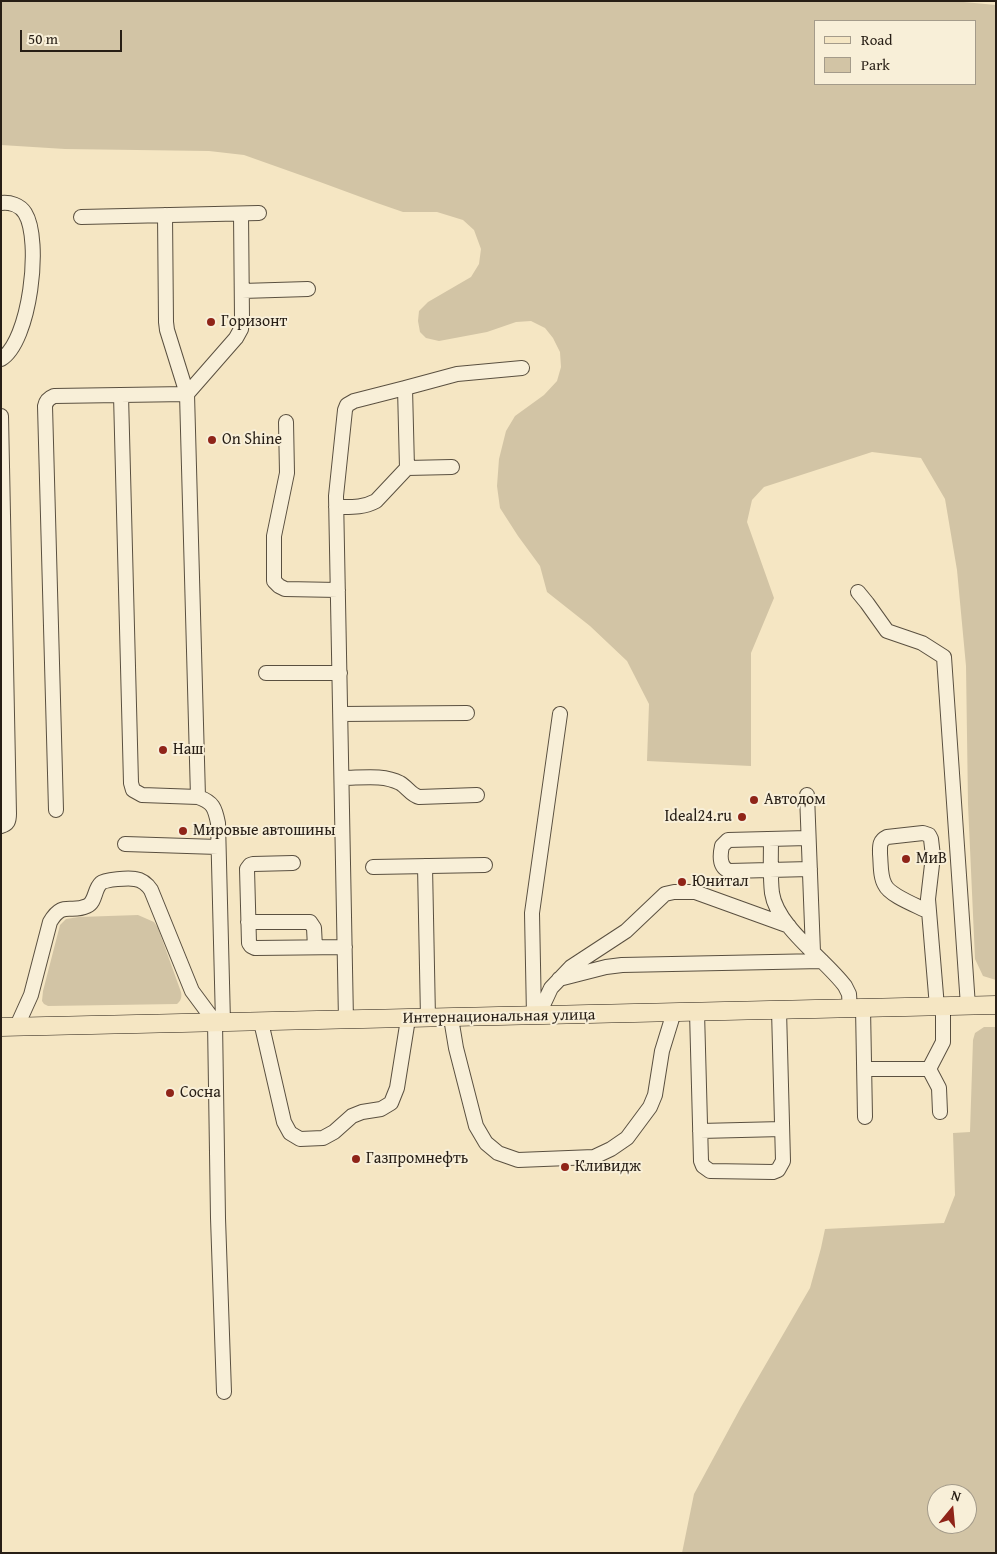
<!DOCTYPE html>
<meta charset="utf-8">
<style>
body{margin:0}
#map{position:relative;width:997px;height:1554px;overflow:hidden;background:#f5e6c3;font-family:"Gentium Book Plus",serif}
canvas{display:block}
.frame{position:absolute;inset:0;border:2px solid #271e15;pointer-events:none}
.legend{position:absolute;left:814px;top:20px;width:162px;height:65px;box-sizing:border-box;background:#f8efd8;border:1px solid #a49b8a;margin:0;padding:6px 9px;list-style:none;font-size:15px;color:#271e15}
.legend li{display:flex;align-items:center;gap:10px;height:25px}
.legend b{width:25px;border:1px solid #a49b8a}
.north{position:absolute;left:927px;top:1484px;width:50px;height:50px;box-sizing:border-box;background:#f8efd8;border:1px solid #a49b8a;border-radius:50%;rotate:17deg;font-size:14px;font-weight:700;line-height:20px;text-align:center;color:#271e15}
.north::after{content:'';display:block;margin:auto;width:18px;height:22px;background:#8f2418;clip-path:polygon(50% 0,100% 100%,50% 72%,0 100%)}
.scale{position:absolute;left:20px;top:30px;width:102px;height:22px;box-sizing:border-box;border:2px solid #271e15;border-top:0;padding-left:6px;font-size:15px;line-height:18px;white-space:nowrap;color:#271e15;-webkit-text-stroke:4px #f8efd8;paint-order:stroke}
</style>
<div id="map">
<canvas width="997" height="1554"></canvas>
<div class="frame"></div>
<ul class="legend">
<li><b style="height:6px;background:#f5e6c3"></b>Road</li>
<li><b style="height:14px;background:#d2c4a5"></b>Park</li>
</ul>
<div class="north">N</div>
<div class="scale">50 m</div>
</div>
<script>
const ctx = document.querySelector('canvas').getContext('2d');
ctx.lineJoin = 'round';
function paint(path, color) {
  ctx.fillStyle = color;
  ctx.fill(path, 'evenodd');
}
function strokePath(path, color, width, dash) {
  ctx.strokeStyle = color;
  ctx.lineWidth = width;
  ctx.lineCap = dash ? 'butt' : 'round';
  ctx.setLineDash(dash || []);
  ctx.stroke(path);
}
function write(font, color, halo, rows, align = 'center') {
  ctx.font = font + ' "Gentium Book Plus",serif';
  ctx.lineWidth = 4;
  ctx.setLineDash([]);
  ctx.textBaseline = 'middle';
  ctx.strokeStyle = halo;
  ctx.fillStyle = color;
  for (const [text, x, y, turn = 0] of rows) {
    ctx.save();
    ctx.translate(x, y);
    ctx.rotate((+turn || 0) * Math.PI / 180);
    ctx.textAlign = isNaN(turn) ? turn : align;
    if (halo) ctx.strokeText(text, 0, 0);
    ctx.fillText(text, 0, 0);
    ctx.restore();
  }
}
const green = new Path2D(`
 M 1,1 L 953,1 L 996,5 L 996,980 L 983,976 L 975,959 L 968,804 L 966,666 L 957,570 L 945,499 L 921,458 L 872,452 L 764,487 L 752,500 L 747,522 L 774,598 L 751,653 L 751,766 L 647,761 L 649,704 L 627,661 L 590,626 L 547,592 L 540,566 L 518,536 L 500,508 L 497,486 L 499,459 L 506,431 L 515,416 L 544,395 L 557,381 L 561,367 L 560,352 L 553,338 L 545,328 L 531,321 L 516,322 L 487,332 L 439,341 L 426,338 L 420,332 L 418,321 L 419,311 L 428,302 L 471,277 L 479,264 L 481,249 L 474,230 L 463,220 L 437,212 L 403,212 L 377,203 L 320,182 L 244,155 L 209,151 L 65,149 L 1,145 ZM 816,21 L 976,21 L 976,84 L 816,84 Z
 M 138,915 L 154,922 L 158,928 L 181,992 C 182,997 181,1001 177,1004 L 48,1006 L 44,1004 L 42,1001 L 43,991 L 60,925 L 66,919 L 79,917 Z
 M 984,1027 L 996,1027 L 996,1553 L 682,1553 L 694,1494 L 741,1407 L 810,1288 L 821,1248 L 825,1229 L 944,1223 L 955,1195 L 953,1133 L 970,1132 L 973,1040 L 975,1033 ZM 937,1494 L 967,1494 L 967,1524 L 937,1524 Z`);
const minor = new Path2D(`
 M 1,203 C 10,202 20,205 25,213 C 42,240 30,342 1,359
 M 81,217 L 259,213
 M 242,291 L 308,289
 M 121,395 L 131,783 L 133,790 L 142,795 L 198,797 L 187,394 L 167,330 L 166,322 L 165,215
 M 1,416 L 9,814 C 9,821 8,824 1,826
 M 286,422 L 287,473 L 274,536 L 274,581 L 279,586 L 285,589 L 338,590
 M 407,468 L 452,467
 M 336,507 C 351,507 363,508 376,501 L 407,468 L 405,388 L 457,374 L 522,368
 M 858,592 L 867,603 L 887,631 L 922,643 L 944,657 L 968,1006
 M 266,673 L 340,673
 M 341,714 L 467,713
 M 342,778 C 361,778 383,774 400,783 C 407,787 411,795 419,797 L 477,795
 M 807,795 L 813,952
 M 198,797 C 213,802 215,808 218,823 L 223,1022
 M 56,810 L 45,406 C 46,401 49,398 54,396 L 187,394 L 236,338 L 241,329 L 242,318 L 241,214
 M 808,838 L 728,840 L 722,846 C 720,855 719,867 729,871 L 810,869
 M 771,839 C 771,857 770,876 772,893 C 777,927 825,959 845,986 L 849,994 L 850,1009
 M 125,844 L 218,847
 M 293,863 L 253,864 L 250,865 L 247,869 L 249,943 L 251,946 L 255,948 L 345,947
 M 425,866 L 428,1018
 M 373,867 L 485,865
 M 929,912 C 918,906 890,896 885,885 C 880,877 881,864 880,854 C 880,846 879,841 887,837 L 923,833 L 929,835 L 931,839 L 933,856 L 928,899 L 937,1007
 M 248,922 L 310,922 L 314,928 L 315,947
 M 559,979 L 606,967 L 622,965 L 822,961
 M 863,1008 L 865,1117
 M 697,1012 L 701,1161 L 703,1166 L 710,1171 L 773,1172 L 778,1170 L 783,1161 L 779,1010
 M 534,1016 L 532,913 L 560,714
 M 538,1016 L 551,988 L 571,967 L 626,931 L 665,894 L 674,892 L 695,892 L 789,926
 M 451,1018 L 456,1048 L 476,1126 L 486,1143 L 498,1153 L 518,1160 L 594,1157 L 611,1149 L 627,1138 L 650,1107 L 655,1095 L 662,1051 L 674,1012
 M 346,1020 L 336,496 L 345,410 L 347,405 L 354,401 L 405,388
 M 261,1022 L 284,1122 L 290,1133 L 300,1139 L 323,1138 L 334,1132 L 352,1116 L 362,1112 L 381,1109 L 391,1103 L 397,1088 L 408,1019
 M 17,1026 L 31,995 L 50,922 C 63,900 70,914 87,906 C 96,902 94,889 101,883 C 105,879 129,878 135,879 C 142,880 147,884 151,890 L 192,991 L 215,1022 L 218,1218 L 224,1392
 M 864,1069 L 929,1069 L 943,1042 L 943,1006
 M 929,1069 L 939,1088 L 940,1112
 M 700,1131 L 782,1129`);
const major = new Path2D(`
 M 1,1027 L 996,1005`);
const markers = [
 [211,322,5,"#8f2418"],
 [212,440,5,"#8f2418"],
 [163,750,5,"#8f2418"],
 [754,800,5,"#8f2418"],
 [742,817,5,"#8f2418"],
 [183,831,5,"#8f2418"],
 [906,859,5,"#8f2418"],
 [682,882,5,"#8f2418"],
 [170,1093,5,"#8f2418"],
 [356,1159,5,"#8f2418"],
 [565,1167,5,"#8f2418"]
];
const poiNames = [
 ["Горизонт",221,322],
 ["On Shine",222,440],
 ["Наш",173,750],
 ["Автодом",764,800],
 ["Ideal24.ru",732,817,"right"],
 ["Мировые автошины",193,831],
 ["МиВ",916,859],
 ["Юнитал",692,882],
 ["Сосна",180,1093],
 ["Газпромнефть",366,1159],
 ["Кливидж",575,1167]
];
const streetNames = [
 ["Интернациональная улица",499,1017,-1]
];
paint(green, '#d2c4a5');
strokePath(minor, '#5a5040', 16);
strokePath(major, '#271e15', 19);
strokePath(minor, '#f8efd8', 14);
strokePath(major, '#f5e6c3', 18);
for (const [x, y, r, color] of markers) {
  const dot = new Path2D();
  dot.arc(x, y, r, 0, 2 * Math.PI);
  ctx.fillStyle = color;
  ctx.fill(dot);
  strokePath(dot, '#f8efd8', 2);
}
write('16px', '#271e15', '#f8efd8', poiNames, 'left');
write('16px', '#271e15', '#f8efd8', streetNames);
</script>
